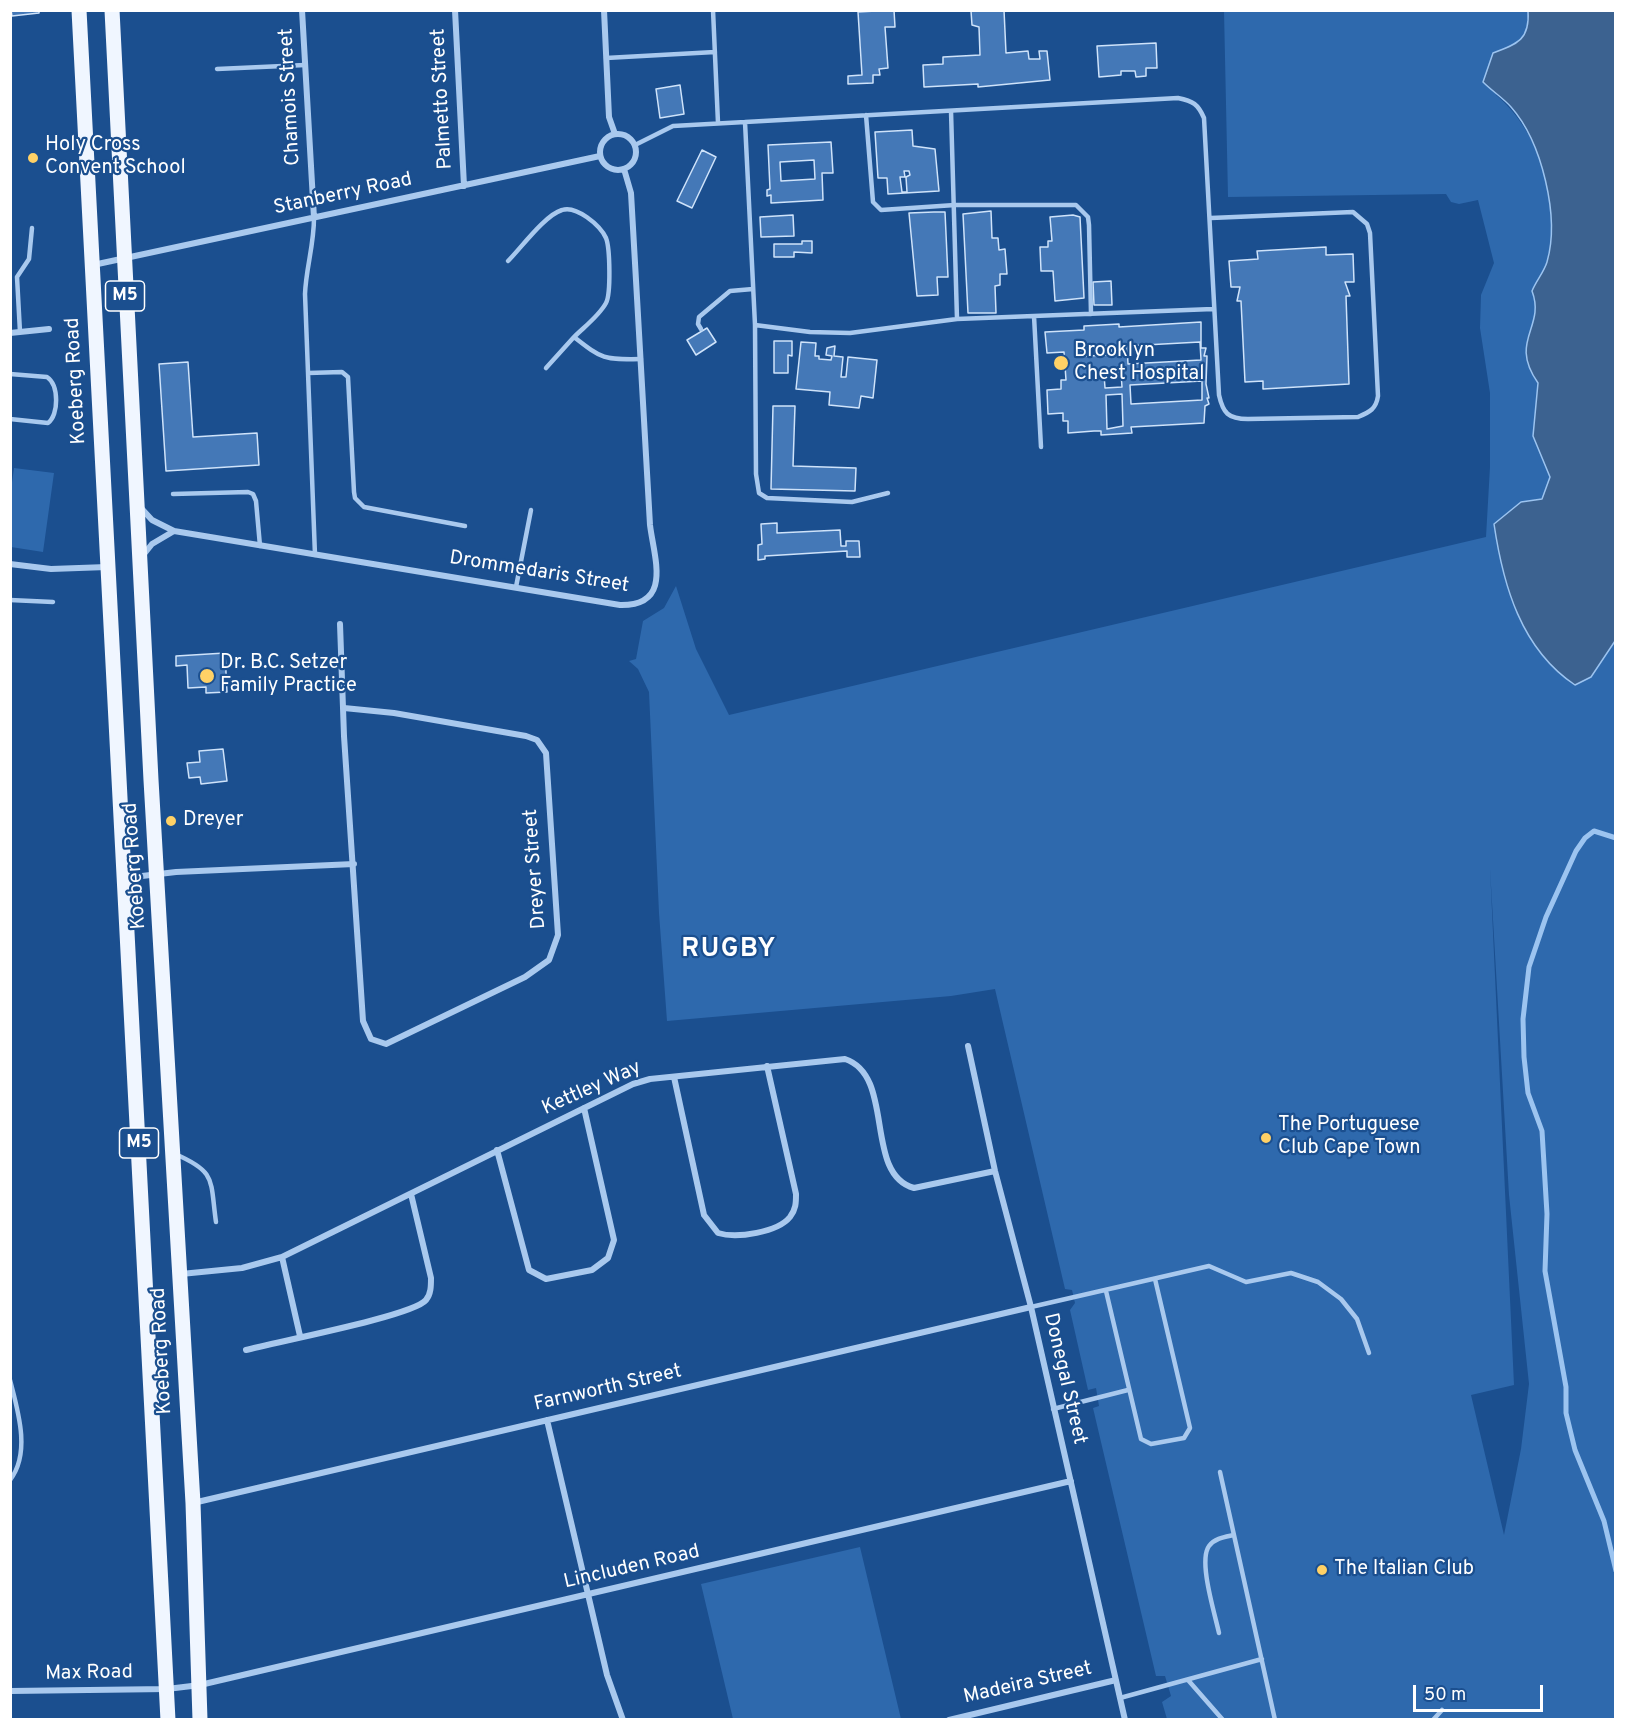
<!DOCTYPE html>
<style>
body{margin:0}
#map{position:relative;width:1626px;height:1730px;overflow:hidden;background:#1b4f8f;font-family:Overpass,sans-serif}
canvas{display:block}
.frame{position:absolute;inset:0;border:12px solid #fff;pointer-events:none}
.scale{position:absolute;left:1413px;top:1685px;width:130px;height:27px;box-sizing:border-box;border:3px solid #fff;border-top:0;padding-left:8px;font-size:18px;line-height:21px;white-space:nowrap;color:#fff;-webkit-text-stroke:4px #1b4f8f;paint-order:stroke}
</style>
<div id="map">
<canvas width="1626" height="1730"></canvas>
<div class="frame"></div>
<div class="scale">50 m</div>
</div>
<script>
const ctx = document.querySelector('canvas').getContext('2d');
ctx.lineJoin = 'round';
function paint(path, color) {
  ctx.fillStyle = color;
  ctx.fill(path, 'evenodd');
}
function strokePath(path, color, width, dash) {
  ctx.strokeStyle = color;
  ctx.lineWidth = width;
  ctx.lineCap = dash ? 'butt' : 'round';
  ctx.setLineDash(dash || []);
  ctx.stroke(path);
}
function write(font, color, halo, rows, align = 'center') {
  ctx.font = font + ' Overpass,sans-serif';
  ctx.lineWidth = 4.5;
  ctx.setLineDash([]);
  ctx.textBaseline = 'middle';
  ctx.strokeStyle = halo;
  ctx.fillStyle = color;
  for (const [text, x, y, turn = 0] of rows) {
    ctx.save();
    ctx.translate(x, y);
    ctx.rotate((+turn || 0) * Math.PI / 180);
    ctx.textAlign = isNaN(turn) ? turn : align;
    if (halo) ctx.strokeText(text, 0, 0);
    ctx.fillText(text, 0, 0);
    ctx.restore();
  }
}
const green = new Path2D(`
 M 1224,11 L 1528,11 C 1530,39 1518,44 1493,53 L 1496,95 C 1540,131 1563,207 1547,262 C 1544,271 1536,281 1532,291 C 1546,328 1508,340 1538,383 L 1533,436 L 1551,477 L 1542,499 L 1521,502 L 1591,677 L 1615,641 L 1615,1719 L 1167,1719 L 1162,1702 L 1171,1696 L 1165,1676 L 1156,1676 L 1093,1408 L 1099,1406 L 1096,1388 L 1088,1390 L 1070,1310 L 1075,1303 L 1072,1290 L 1065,1289 L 995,989 L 951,996 L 667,1021 L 659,913 L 649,692 L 638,669 L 629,661 L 636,659 L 643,621 L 664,608 L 676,586 L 696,649 L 729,715 L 1486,537 L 1490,467 L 1490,393 L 1480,328 L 1481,295 L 1494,263 L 1478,200 L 1459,204 L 1451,202 L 1446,194 L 1228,197 ZM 1490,868 L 1509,1195 L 1529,1384 L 1521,1449 L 1504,1535 L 1471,1395 L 1514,1385 Z
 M 14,468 L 54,473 L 43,552 L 11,547 L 10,497 Z
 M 860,1547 L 901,1719 L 733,1719 L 701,1584 Z`);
const water = new Path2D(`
 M 1528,11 L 1615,11 L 1615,641 L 1591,677 L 1575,685 C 1521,649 1503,585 1494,524 L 1521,502 L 1542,499 L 1550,477 L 1533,436 L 1538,383 C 1508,340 1546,328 1532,291 C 1536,281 1544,272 1547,262 C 1560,217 1542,142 1511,107 C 1503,98 1492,91 1483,82 L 1493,53 C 1518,44 1530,39 1528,11 Z`);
const stream = new Path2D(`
 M 1616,838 L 1594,831 L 1585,838 L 1576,851 L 1546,917 L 1529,967 L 1523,1019 L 1524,1057 L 1528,1093 L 1542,1131 L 1547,1214 L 1545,1271 L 1566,1387 L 1566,1413 L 1575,1450 L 1604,1521 L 1616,1571`);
const building = new Path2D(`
 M 11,10 L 39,10 L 39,13 L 12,16 Z
 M 894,10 L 895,27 L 885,27 L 888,68 L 879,69 L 880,75 L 873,75 L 873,83 L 848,84 L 848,76 L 862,75 L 858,12 Z
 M 1004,10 L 1006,53 L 1028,51 L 1029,59 L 1040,59 L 1039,51 L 1047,51 L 1050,80 L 978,87 L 978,84 L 924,87 L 923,65 L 943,64 L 943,57 L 980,55 L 979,27 L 972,25 L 971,11 Z
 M 1156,43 L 1157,68 L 1146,68 L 1146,76 L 1136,77 L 1135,71 L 1121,71 L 1121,75 L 1099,77 L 1097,46 Z
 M 680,85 L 684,114 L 660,118 L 656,89 Z
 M 912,130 L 913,146 L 935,149 L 939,191 L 888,194 L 887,178 L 878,178 L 875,132 ZM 904,171 L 909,171 L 910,175 L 906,177 L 907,192 L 902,192 L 900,177 L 905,177 Z
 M 831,142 L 833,173 L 822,173 L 823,200 L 771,203 L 771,195 L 767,196 L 767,190 L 770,189 L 768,145 ZM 814,160 L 815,179 L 781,181 L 780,162 Z
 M 702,150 L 716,157 L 692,208 L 677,201 Z
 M 991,211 L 992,238 L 998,238 L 999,250 L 1005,249 L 1007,274 L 1000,274 L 1000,285 L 995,286 L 996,313 L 968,313 L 963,214 Z
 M 934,212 L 945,212 L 948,277 L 937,277 L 938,295 L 917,296 L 909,213 Z
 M 793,215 L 794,236 L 761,237 L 760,217 Z
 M 1073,215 L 1080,217 L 1084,298 L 1055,301 L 1053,271 L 1041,271 L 1040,247 L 1048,247 L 1048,241 L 1052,241 L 1050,217 Z
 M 802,241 L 812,241 L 812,253 L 794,252 L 794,257 L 774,257 L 774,244 L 802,244 Z
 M 1326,247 L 1326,255 L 1353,254 L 1354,282 L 1345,282 L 1350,296 L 1346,296 L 1349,384 L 1263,389 L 1263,381 L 1245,382 L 1241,301 L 1237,301 L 1240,287 L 1231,287 L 1229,261 L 1258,259 L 1257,251 Z
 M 1111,281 L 1112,305 L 1094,305 L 1093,282 Z
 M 1201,322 L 1201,348 L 1206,348 L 1204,356 L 1207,356 L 1206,384 L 1209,398 L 1207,398 L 1209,404 L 1205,406 L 1204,423 L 1131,427 L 1132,433 L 1101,435 L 1101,431 L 1094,431 L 1068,433 L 1068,421 L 1063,421 L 1063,413 L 1048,414 L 1047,390 L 1061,389 L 1061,380 L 1066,380 L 1064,352 L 1047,353 L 1045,332 L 1084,330 L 1084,326 L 1119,324 L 1119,327 ZM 1200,342 L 1201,360 L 1128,364 L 1127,346 ZM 1111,346 L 1111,355 L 1086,356 L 1086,347 ZM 1121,373 L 1122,387 L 1105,388 L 1104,374 ZM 1202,381 L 1202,400 L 1131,404 L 1130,385 ZM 1122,394 L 1123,426 L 1107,429 L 1106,395 Z
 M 707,328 L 716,342 L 696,355 L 687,340 Z
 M 774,341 L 792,341 L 792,356 L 788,355 L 788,373 L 774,373 Z
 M 801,342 L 816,343 L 815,356 L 819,356 L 819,359 L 831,360 L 832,356 L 826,355 L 827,348 L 835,346 L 834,356 L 843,357 L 841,377 L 846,377 L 848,357 L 877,360 L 873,398 L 861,396 L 859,408 L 829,405 L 830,392 L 796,389 Z
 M 188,362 L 193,437 L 257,433 L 259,465 L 166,471 L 159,364 Z
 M 773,406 L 795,406 L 793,466 L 856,468 L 855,491 L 771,489 Z
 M 777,523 L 777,533 L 840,530 L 841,546 L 846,546 L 846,541 L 859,541 L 860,557 L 847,557 L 847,551 L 765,556 L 765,559 L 758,560 L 758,545 L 762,544 L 761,524 Z
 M 225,653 L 227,692 L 206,693 L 206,687 L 188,688 L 187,665 L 176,666 L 176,656 Z
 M 223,749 L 227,781 L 201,784 L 200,777 L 189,778 L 187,763 L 200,762 L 199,751 Z`);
const lane = new Path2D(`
 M 713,10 L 718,123
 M 606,58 L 715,52
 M 217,69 L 305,65
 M 951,111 L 957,319
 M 866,115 L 873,202 L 881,210 L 955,205 L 1076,205 L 1088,217 L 1089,225 L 1091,314
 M 745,122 L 755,325 L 756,474 L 759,493 L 767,498 L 852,502 L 888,493
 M 635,145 L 673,126 L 1178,98 C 1193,101 1198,104 1204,118 L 1219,395 C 1223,413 1228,419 1248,419 L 1358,417 C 1370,412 1376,409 1378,396 L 1370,233 L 1367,224 L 1353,212 L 1211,218
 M 314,218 C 314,245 306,268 305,294 L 315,555
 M 508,261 C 521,248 545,215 562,210 C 576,205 600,225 606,238 C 610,248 611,294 606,303 C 599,316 584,327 574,337
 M 1034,316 L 1041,447
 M 755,325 L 810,332 L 850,333 L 957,319 L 1213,309
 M 701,329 L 698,324 L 699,317 L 730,291 L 753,289
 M 20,332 L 17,277 L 29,259 L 32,228
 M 546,368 L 574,337 C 602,359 604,360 641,359
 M 308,373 L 342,372 L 348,377 L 354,492 L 355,498 L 364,507 L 465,526
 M 10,374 L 47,377 C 59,385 59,415 48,423 L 10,419
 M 173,494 L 248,492 L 253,494 L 256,501 L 260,546
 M 516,587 L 531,510
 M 10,600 L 53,602
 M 175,1154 C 217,1172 210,1180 216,1222
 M 1106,1291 L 1141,1439 L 1151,1444 L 1184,1438 L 1190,1428 L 1155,1279
 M 1031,1307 L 1209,1266 L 1246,1282 L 1291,1273 L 1318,1282 L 1341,1299 L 1357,1319 L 1369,1353
 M 10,1380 C 18,1411 31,1453 10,1480
 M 1053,1409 L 1128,1390
 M 1220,1472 L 1275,1720
 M 1219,1633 C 1215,1614 1198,1561 1209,1546 C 1215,1538 1225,1537 1234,1535
 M 1188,1680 L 1223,1720
 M 1120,1698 L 1262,1659
 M 1433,1720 L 1442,1710`);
const street = new Path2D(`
 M 302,10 L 314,218
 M 455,10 L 464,186
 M 604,10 L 609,117 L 615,134
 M600 152a18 18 0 1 1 36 0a18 18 0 1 1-36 0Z
 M 93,265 L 600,156
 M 10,333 L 49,329
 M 141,508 L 152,520 L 174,531 L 620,605 C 673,606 654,558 650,525 L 631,193 L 624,169
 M 144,554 L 152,544 L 174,531
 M 10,564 L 51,569 L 107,567
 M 340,624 L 344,736 L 363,1021 L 371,1039 L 386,1044 L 525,977 L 549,960 L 558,935 L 546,753 L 537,740 L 526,736 L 394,713 L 344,708
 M 125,878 L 176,872 L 354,864
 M 968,1046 L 995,1171 L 1031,1307 L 1125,1720
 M 674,1077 L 704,1215 L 718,1233 C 737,1239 778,1232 790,1217 C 796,1209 796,1203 796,1194 L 767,1066
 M 497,1150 L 529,1270 L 546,1279 L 592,1270 L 608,1258 L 614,1240 L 584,1108
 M 282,1257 L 300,1336
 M 181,1274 L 242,1268 L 282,1257 L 633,1084 L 650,1079 L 845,1059 C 896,1076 863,1174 914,1188 L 995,1171
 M 246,1350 C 275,1342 413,1316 426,1300 C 431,1294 431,1286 431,1278 L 411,1194
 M 547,1420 L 607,1675 L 623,1720
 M 193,1503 L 1031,1307
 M 10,1691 L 167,1689 L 200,1685 L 1071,1481
 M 949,1720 L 1116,1680`);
const primary = new Path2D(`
 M 79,10 L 168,1720
 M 112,10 L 151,780 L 193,1503 L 200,1720`);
const markers = [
 [33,158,6,"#ffd166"],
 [1061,363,8,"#ffd166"],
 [207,676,8,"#ffd166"],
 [171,821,6,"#ffd166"],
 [1266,1138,6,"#ffd166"],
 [1322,1570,6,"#ffd166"]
];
const shields = [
 [125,296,39],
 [139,1143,39]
];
const shieldNames = [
 ["M5",125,296],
 ["M5",139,1143]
];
const streetNames = [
 ["Chamois Street",291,97,-93],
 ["Palmetto Street",443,99,-93],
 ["Stanberry Road",343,195,-12],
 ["Koeberg Road",77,381,-93],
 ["Drommedaris Street",539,573,9],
 ["Koeberg Road",136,866,-94],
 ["Dreyer Street",536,869,-94],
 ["Kettley Way",592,1089,-24],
 ["Koeberg Road",163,1351,-93],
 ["Donegal Street",1064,1379,77],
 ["Farnworth Street",608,1389,-13],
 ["Lincluden Road",632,1568,-13],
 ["Max Road",89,1674,-1],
 ["Madeira Street",1028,1684,-13]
];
const poiNames = [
 ["Holy Cross",45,146],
 ["Convent School",45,169],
 ["Brooklyn",1074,352],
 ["Chest Hospital",1074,375],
 ["Dr. B.C. Setzer",220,664],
 ["Family Practice",220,687],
 ["Dreyer",183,821],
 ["The Portuguese",1278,1126],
 ["Club Cape Town",1278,1149],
 ["The Italian Club",1334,1570]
];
const districtNames = [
 ["RUGBY",729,951]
];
paint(green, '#2e69ad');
paint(water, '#3c6290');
strokePath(water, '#9cc4f0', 1.5);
strokePath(stream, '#9cc4f0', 5);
paint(building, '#4478b7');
strokePath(building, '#cfe3fa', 1.5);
strokePath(lane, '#a9c9ee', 4.5);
strokePath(street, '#a9c9ee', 6);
strokePath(primary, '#f0f6ff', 15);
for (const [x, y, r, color] of markers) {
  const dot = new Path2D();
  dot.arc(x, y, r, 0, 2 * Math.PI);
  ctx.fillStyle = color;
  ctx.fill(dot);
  strokePath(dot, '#1b4f8f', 2);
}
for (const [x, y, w] of shields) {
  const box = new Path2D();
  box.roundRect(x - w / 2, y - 15, w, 30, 4.5);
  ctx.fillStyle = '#1b4f8f';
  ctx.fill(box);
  strokePath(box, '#fff', 1.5);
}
write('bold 18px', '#fff', null, shieldNames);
write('20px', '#fff', '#1b4f8f', streetNames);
write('20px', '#fff', '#1b4f8f', poiNames, 'left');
ctx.letterSpacing = '1.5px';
write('bold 26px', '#fff', '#1b4f8f', districtNames);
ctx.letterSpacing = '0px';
</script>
